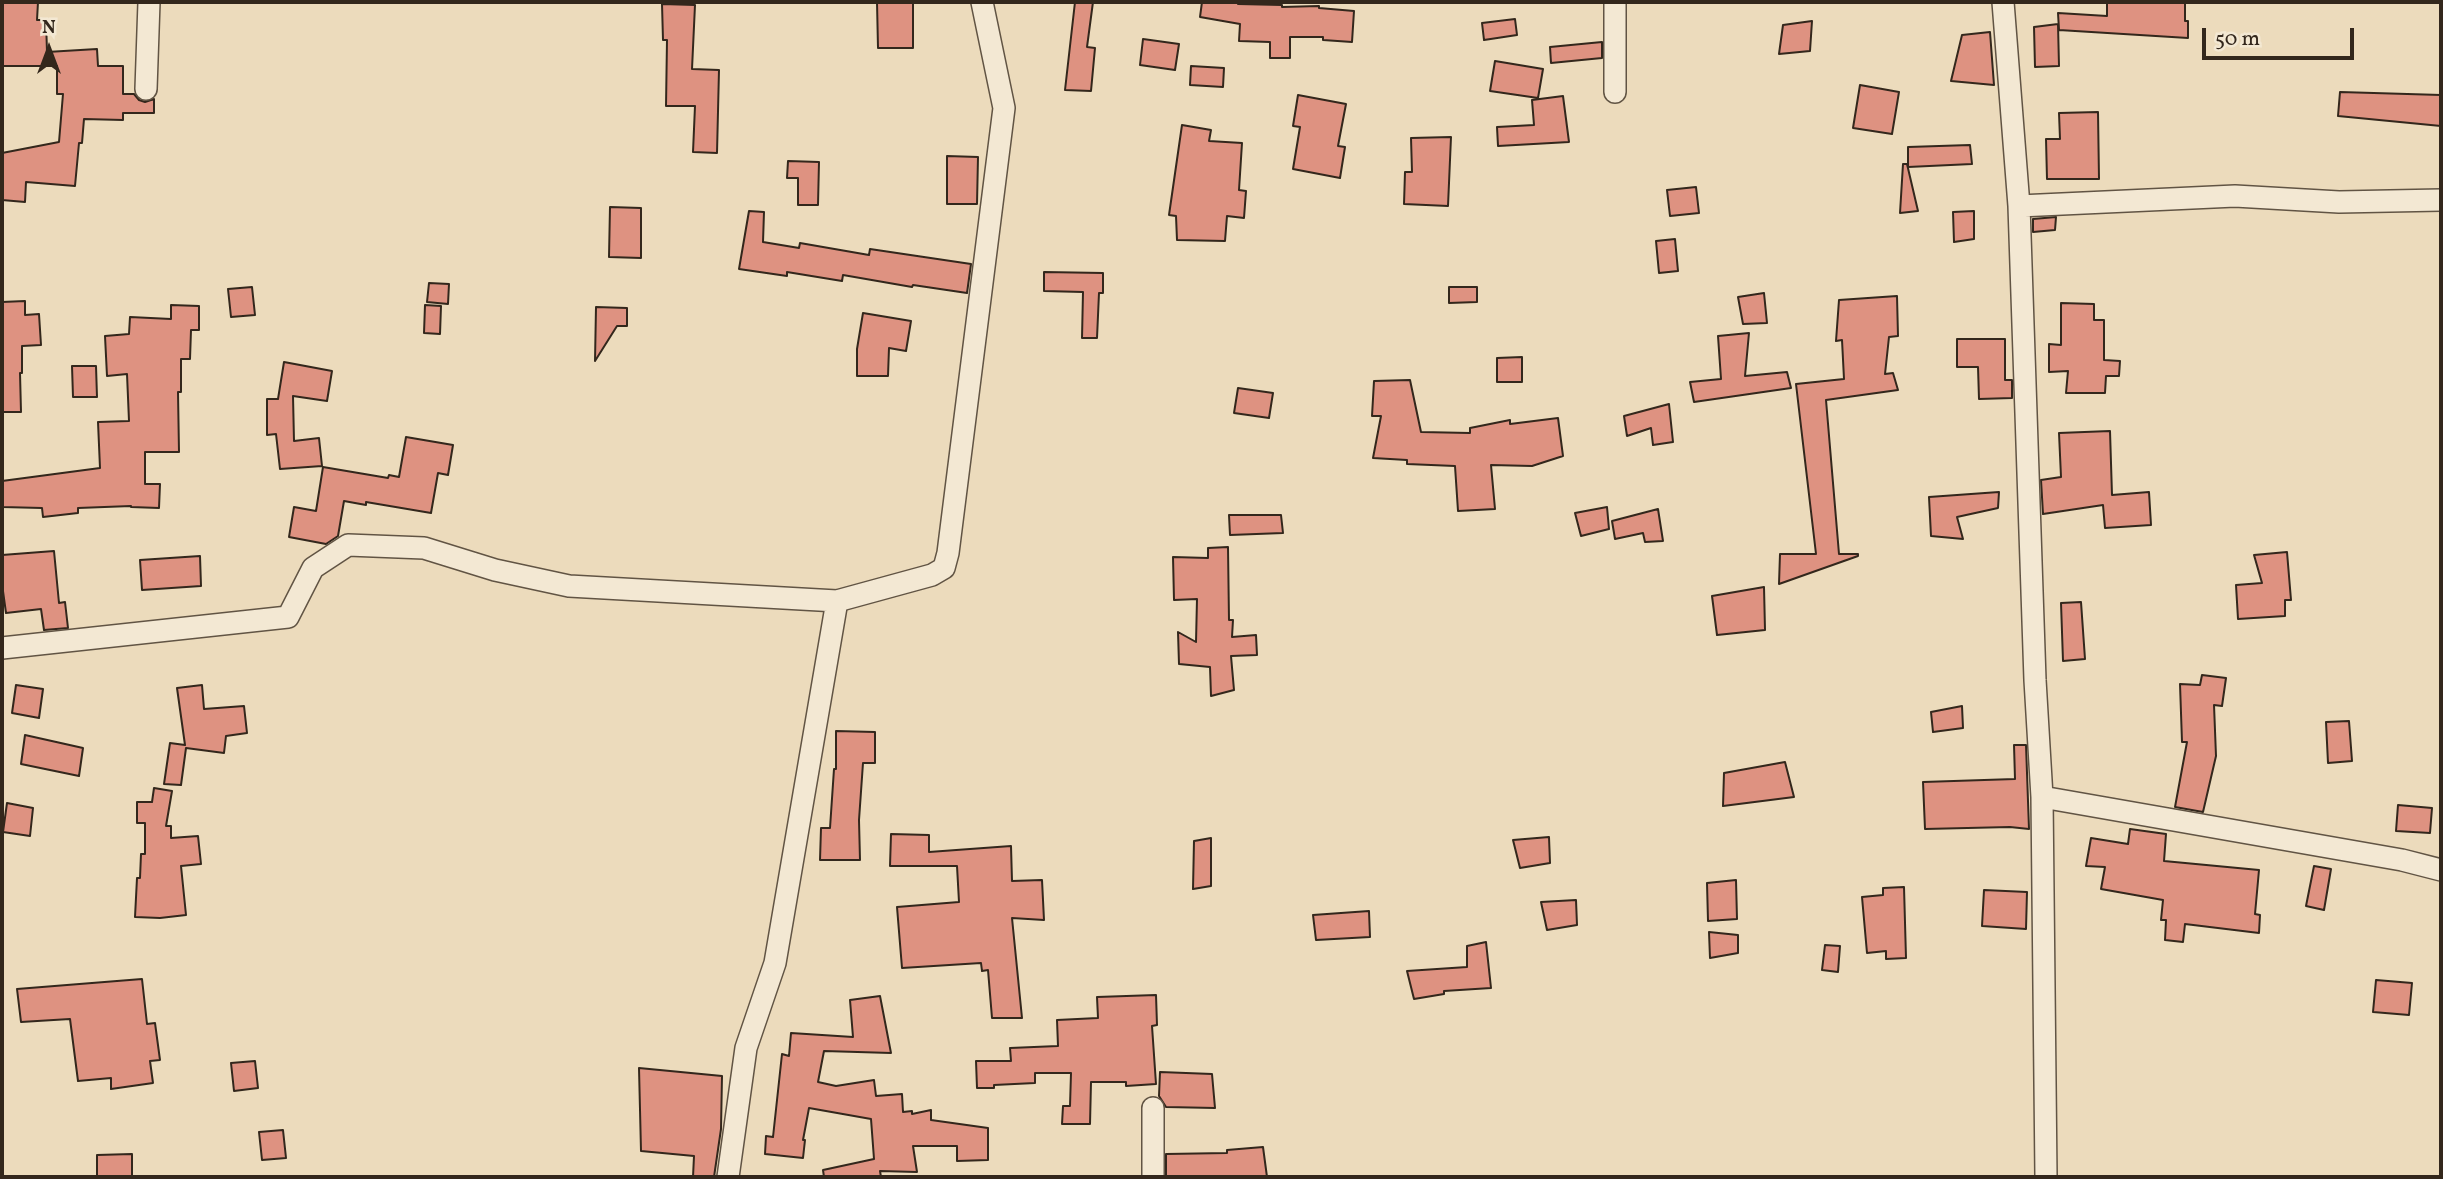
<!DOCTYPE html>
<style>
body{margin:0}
#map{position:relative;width:2443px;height:1179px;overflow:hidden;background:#ecdbbc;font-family:Vollkorn,serif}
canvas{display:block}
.frame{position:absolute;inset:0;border:4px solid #33271c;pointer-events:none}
.north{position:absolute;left:14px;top:14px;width:70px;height:70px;-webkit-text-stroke:5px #f3e8d3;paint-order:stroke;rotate:0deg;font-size:19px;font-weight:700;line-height:28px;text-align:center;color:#33271c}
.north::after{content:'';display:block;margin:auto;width:24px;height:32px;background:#33271c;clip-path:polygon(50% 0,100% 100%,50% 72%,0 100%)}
.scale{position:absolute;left:2202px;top:28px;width:152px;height:32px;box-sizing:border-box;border:4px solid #33271c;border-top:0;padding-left:9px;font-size:21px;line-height:24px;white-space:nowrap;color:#33271c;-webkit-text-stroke:5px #f3e8d3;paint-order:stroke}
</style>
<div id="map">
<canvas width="2443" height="1179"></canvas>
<div class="frame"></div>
<div class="north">N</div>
<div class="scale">50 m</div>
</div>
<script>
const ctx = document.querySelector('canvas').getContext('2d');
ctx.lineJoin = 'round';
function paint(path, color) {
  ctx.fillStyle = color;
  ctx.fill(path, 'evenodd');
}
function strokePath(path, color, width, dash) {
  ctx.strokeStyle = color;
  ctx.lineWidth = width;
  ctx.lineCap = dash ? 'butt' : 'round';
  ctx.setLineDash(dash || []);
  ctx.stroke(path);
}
const building = new Path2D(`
 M 2,2 L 38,2 L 37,20 L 46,20 L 47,52 L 97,49 L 98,66 L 123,66 L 123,94 L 134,94 L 139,100 L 145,102 L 154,99 L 154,113 L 123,113 L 123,120 L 84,119 L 82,143 L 79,143 L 75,186 L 26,182 L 25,202 L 2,200 L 2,153 L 59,142 L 63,94 L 57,94 L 57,66 L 2,66 Z
 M 877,2 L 913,2 L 913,48 L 878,48 Z
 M 1075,2 L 1093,2 L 1087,47 L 1095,48 L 1091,91 L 1065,90 Z
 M 1202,2 L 1238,2 L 1238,4 L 1282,5 L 1282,7 L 1319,6 L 1319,8 L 1354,11 L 1352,42 L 1323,40 L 1323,37 L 1290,37 L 1290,58 L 1270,58 L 1270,42 L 1239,41 L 1240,24 L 1200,17 Z
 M 2107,2 L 2185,2 L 2185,21 L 2188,21 L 2188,38 L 2059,30 L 2058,13 L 2107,16 Z
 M 662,4 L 695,5 L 692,69 L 719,70 L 717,153 L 693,152 L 695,106 L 666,106 L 667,40 L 663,40 Z
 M 1515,19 L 1517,35 L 1484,40 L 1482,23 Z
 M 1812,21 L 1810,51 L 1779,54 L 1783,25 Z
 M 2058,24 L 2059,66 L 2035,67 L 2034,27 Z
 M 1990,32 L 1994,85 L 1951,81 L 1962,35 Z
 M 1143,39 L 1179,44 L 1175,70 L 1140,65 Z
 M 1602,42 L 1602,58 L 1551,63 L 1550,47 Z
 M 1495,61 L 1543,69 L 1538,98 L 1490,91 Z
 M 1191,66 L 1224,68 L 1223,87 L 1190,85 Z
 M 1860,85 L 1899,92 L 1892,134 L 1853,128 Z
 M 2340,92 L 2441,95 L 2441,126 L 2338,116 Z
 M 1298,95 L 1346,104 L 1338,146 L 1345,147 L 1340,178 L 1293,169 L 1300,127 L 1293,126 Z
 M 1563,96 L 1569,142 L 1498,146 L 1497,127 L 1534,125 L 1532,100 Z
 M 2098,112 L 2099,179 L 2047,179 L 2046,139 L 2060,139 L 2059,113 Z
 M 1182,125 L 1211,130 L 1209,141 L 1242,143 L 1239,190 L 1246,191 L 1244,218 L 1227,216 L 1225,241 L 1177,240 L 1176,216 L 1169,215 Z
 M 1451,137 L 1448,206 L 1404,204 L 1405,172 L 1412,172 L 1411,138 Z
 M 1970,145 L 1972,164 L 1908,167 L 1908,147 Z
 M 947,156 L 978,157 L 977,204 L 947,204 Z
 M 788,161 L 819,162 L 818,205 L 798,205 L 798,178 L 787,178 Z
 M 1903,164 L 1907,164 L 1918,211 L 1900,213 Z
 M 1696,187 L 1699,213 L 1670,216 L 1667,190 Z
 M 610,207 L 641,208 L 641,258 L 609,257 Z
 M 749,211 L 764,212 L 763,242 L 799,248 L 800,243 L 869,255 L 870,249 L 971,264 L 967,293 L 913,285 L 912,287 L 843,275 L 842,281 L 787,272 L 787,276 L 739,269 Z
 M 1974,211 L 1974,239 L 1954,242 L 1953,212 Z
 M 2056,217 L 2055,230 L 2033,232 L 2033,219 Z
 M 1675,239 L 1678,271 L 1659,273 L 1656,241 Z
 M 1044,272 L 1103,273 L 1103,293 L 1099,293 L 1097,338 L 1082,338 L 1083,292 L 1044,291 Z
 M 429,283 L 449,284 L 448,304 L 427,302 Z
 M 252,287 L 255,315 L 231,317 L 228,289 Z
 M 1449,287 L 1477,287 L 1477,302 L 1449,303 Z
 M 1764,293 L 1767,323 L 1743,324 L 1738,297 Z
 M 1897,296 L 1898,336 L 1889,337 L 1885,374 L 1893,373 L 1898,390 L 1826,400 L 1839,554 L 1858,554 L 1858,556 L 1779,584 L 1780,554 L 1816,554 L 1796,384 L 1844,379 L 1842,340 L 1836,341 L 1839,300 Z
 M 25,301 L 25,315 L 39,314 L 41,345 L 22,346 L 22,373 L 20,373 L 21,412 L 2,412 L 2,302 Z
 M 2061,303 L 2094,304 L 2094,320 L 2104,320 L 2104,360 L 2120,361 L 2119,376 L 2106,376 L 2105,393 L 2066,393 L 2068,371 L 2049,372 L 2049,344 L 2061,345 Z
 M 171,305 L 199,306 L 199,330 L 191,330 L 190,359 L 181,359 L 181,392 L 178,392 L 179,452 L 145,452 L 145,484 L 160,484 L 159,508 L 131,507 L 131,506 L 78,508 L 78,513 L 43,517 L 42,508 L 2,507 L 2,481 L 100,468 L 98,422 L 129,421 L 127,374 L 107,376 L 105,336 L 129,334 L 130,317 L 171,319 Z
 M 425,305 L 441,306 L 440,334 L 424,333 Z
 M 596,307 L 627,308 L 627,326 L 617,326 L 595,361 Z
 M 863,313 L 911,321 L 906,351 L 889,348 L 888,376 L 857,376 L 857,349 Z
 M 1749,333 L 1745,376 L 1787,372 L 1791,388 L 1694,402 L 1690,382 L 1721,379 L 1718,336 Z
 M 1957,339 L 2005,339 L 2005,380 L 2012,380 L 2012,398 L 1979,399 L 1978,367 L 1957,367 Z
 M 1522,357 L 1522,382 L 1497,382 L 1497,358 Z
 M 284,362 L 332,371 L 327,401 L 293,396 L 294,441 L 319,438 L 322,466 L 280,469 L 276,434 L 267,435 L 267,399 L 278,399 Z
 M 72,366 L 96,366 L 97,397 L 73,397 Z
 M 1410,380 L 1421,432 L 1470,433 L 1470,428 L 1510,420 L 1510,424 L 1558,418 L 1563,456 L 1532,466 L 1491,465 L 1495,509 L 1458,511 L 1455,466 L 1407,464 L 1407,460 L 1373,458 L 1381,416 L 1372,416 L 1374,381 Z
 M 1238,388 L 1273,393 L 1269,418 L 1234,413 Z
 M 1669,404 L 1673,442 L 1653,445 L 1651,428 L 1627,436 L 1624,416 Z
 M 2110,431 L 2112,495 L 2149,492 L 2151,525 L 2105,528 L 2103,505 L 2043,514 L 2041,480 L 2061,477 L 2059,433 Z
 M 406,437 L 453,445 L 448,475 L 438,473 L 431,513 L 366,502 L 366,505 L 344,501 L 338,536 L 326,544 L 289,537 L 294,507 L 316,511 L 323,467 L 388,478 L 389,475 L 399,477 Z
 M 1999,492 L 1998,508 L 1957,517 L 1963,539 L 1931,536 L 1929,497 Z
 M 1607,507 L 1609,529 L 1581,536 L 1575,513 Z
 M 1658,509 L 1663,541 L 1645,542 L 1643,533 L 1615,539 L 1612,521 Z
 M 1229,515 L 1281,515 L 1283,533 L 1230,535 Z
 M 1228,547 L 1229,620 L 1233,620 L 1232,637 L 1256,635 L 1257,655 L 1231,656 L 1234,690 L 1211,696 L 1210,667 L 1179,664 L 1178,632 L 1196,642 L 1197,599 L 1174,600 L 1173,557 L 1208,558 L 1208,548 Z
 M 54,551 L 59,603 L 65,602 L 68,628 L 44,630 L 41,609 L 6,613 L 2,584 L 2,555 Z
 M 2287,552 L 2291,600 L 2285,600 L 2285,616 L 2238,619 L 2236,585 L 2262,583 L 2254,555 Z
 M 200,556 L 201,586 L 142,590 L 140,560 Z
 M 1764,587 L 1765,630 L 1717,635 L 1712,596 Z
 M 2081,602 L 2085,659 L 2063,661 L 2061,603 Z
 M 2202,675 L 2226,678 L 2222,706 L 2214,705 L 2216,756 L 2203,812 L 2175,807 L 2187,742 L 2182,742 L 2180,684 L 2200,685 Z
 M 16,685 L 43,689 L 39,718 L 12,713 Z
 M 202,685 L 204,709 L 244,706 L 247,733 L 226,736 L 224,753 L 186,748 L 181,785 L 164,784 L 170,743 L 185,745 L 177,688 Z
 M 1962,706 L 1963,728 L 1933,732 L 1931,712 Z
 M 2349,721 L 2352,761 L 2328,763 L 2326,722 Z
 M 836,731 L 875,732 L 875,763 L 863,763 L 859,820 L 860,860 L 820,860 L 821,828 L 830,828 L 834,769 L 836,769 Z
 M 25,735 L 83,748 L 79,776 L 21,764 Z
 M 2014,745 L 2026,745 L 2029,829 L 2010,827 L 1925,829 L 1923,782 L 2015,779 Z
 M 1785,762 L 1794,797 L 1723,806 L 1724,773 Z
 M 154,788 L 172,791 L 166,826 L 171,826 L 171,838 L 198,836 L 201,864 L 181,866 L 186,915 L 160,918 L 135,917 L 137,878 L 140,878 L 141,854 L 145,854 L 145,823 L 137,823 L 137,802 L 152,802 Z
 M 7,803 L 33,808 L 30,836 L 3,832 Z
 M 2398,805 L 2432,808 L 2430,833 L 2396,831 Z
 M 2130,829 L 2166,834 L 2164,861 L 2259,870 L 2255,914 L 2260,915 L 2259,933 L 2185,924 L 2183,942 L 2165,940 L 2166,920 L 2161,920 L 2163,900 L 2101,889 L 2105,867 L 2086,866 L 2091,838 L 2128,844 Z
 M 891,834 L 929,835 L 929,852 L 1011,846 L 1012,881 L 1042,880 L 1044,920 L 1012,918 L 1022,1018 L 992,1018 L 988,970 L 982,971 L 981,963 L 902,968 L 897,907 L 959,902 L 957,866 L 890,866 Z
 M 1549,837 L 1550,863 L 1520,868 L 1513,840 Z
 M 1211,838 L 1211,886 L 1193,889 L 1194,841 Z
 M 2314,866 L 2331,869 L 2324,910 L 2306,906 Z
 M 1736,880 L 1737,919 L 1708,921 L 1707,883 Z
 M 1904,887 L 1906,958 L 1886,959 L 1886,951 L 1867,953 L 1862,897 L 1883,895 L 1883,888 Z
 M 1984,890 L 2027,892 L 2026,929 L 1982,926 Z
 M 1576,900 L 1577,925 L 1547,930 L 1541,902 Z
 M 1369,911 L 1370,937 L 1316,940 L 1313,915 Z
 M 1709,932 L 1738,935 L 1738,953 L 1710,958 Z
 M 1486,942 L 1491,988 L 1444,991 L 1444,994 L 1414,999 L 1407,971 L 1467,967 L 1467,946 Z
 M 1825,945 L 1840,946 L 1838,972 L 1822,970 Z
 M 142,979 L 147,1024 L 155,1023 L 160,1060 L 150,1061 L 153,1083 L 111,1089 L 111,1078 L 78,1081 L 70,1019 L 21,1022 L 17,989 Z
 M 2376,980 L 2412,983 L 2409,1015 L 2373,1012 Z
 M 1156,995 L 1157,1025 L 1152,1026 L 1156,1084 L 1126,1086 L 1126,1082 L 1091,1082 L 1090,1124 L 1062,1124 L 1063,1106 L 1070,1106 L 1071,1073 L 1035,1073 L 1035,1083 L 994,1085 L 994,1088 L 977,1088 L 976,1061 L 1011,1061 L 1010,1048 L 1058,1046 L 1057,1020 L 1098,1018 L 1097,997 Z
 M 880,996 L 891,1053 L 824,1051 L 818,1082 L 836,1086 L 874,1080 L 876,1096 L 902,1094 L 903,1112 L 912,1111 L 912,1114 L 931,1110 L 931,1120 L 988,1128 L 988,1160 L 957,1161 L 957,1146 L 913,1146 L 917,1172 L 880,1171 L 881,1177 L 824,1177 L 823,1170 L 874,1159 L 871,1119 L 809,1108 L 803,1140 L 805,1140 L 803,1158 L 765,1154 L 766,1136 L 773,1137 L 782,1054 L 789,1056 L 791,1033 L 853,1037 L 850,1000 Z
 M 255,1061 L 258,1088 L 234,1091 L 231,1063 Z
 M 639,1068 L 722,1076 L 721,1129 L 714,1177 L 693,1177 L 694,1156 L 641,1151 Z
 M 1160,1072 L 1212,1074 L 1215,1108 L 1166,1107 L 1159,1096 Z
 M 283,1130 L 286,1158 L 262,1160 L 259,1132 Z
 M 1263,1147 L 1267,1177 L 1166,1177 L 1166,1154 L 1227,1153 L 1227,1150 Z
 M 132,1154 L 132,1177 L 97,1177 L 97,1155 Z`);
const minor = new Path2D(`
 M 1615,2 L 1615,92
 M 2003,2 L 2019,206 L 2035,680 L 2042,797 L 2046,1177
 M 146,89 L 149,2
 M 2019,206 L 2235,196 L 2339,202 L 2441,200
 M 2,648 L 288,617 L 313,568 L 348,545 L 424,548 L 495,570 L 569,586 L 837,601
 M 2042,797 L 2402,860 L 2441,870
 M 728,1177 L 746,1048 L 775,963 L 837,601 L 932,575 L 944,568 L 948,553 L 1004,108 L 982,2
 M 1153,1177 L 1153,1108`);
paint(building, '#de9281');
strokePath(building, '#33271c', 2);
strokePath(minor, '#615444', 24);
strokePath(minor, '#f3e8d3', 21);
</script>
